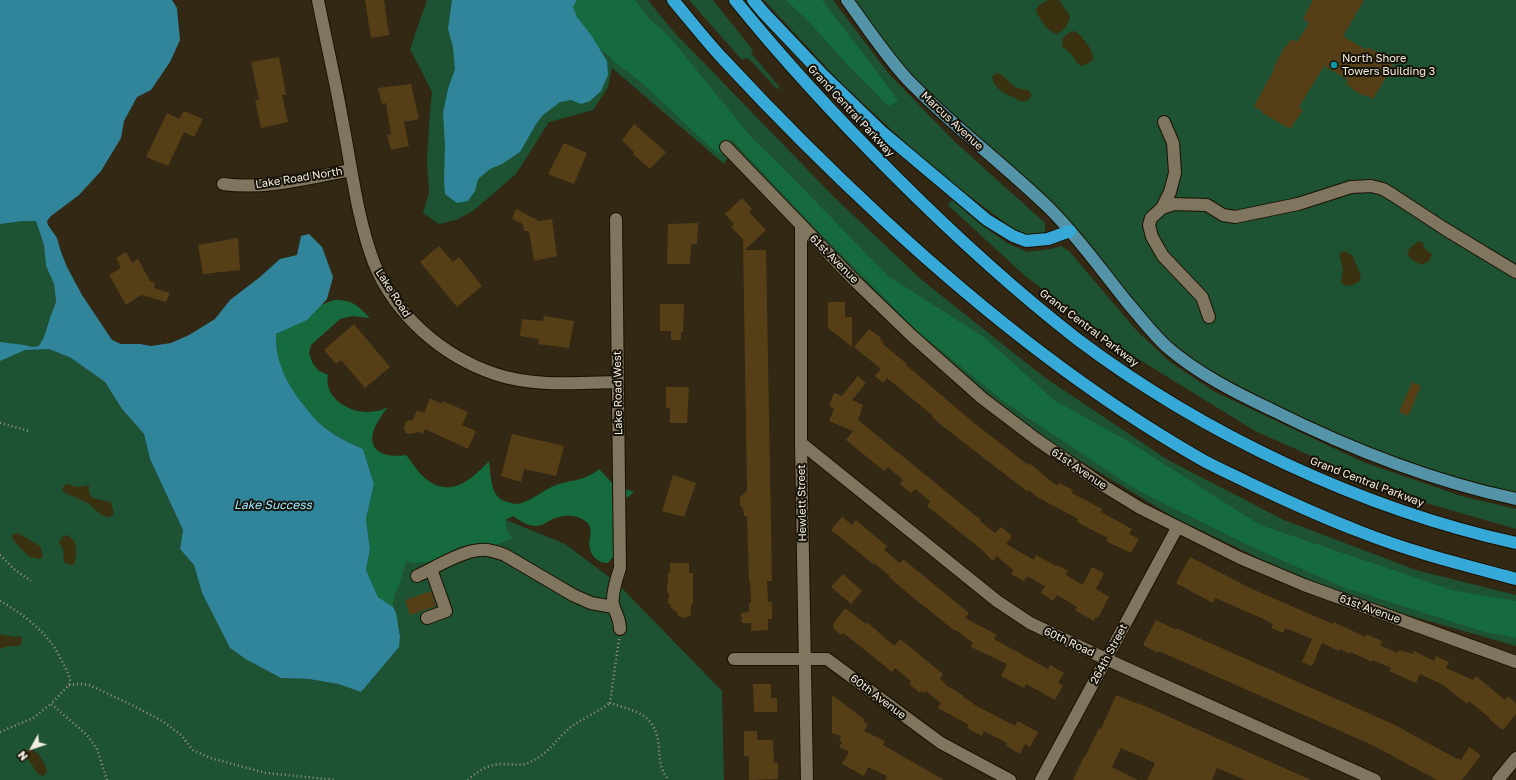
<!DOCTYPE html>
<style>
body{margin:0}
#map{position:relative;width:1516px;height:780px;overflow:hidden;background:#322814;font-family:"Golos Text",sans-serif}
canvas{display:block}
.north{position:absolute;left:12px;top:728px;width:40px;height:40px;-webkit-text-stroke:3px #161209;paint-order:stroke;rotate:230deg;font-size:11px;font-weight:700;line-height:16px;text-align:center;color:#f2ecdf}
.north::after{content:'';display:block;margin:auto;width:14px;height:18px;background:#f2ecdf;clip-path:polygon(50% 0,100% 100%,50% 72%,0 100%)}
</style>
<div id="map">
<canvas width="1516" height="780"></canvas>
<div class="north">N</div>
</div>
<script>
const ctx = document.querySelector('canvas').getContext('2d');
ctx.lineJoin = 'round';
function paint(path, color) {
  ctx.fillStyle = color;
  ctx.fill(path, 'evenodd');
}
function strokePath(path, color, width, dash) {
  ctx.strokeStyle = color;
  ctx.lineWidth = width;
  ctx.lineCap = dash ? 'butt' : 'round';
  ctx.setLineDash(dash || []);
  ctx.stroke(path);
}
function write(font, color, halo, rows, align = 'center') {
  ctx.font = font + ' "Golos Text",sans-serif';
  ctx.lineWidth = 4;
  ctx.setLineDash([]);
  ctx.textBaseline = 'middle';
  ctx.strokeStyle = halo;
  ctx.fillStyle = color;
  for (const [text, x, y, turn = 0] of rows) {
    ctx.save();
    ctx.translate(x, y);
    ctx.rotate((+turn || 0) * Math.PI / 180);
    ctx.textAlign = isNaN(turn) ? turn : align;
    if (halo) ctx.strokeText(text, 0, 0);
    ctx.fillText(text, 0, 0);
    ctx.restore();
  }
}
const green = new Path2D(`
 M 427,0 L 648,0 L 673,31 L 835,198 L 923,281 L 1044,377 L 1168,460 L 1284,520 L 1416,570 L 1516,595 L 1516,646 L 1404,614 L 1294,575 L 1175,518 L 1051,443 L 975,384 L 904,323 L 732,150 L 724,164 L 612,68 L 608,87 L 593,110 L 549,122 L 516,174 L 473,211 L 456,220 L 439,224 L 423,213 L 429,193 L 427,161 L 429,124 L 432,92 L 410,49 Z
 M 689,0 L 713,0 L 753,50 L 751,53 L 781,89 L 776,88 L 751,61 L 746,58 L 742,60 Z
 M 764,0 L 833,0 L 889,74 L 955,142 L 1045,223 L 1045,232 L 1037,236 L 1019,233 L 937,172 L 839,81 Z
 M 847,0 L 1516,0 L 1516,499 L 1349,445 L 1180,357 L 1070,231 L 933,105 Z
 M 952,200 L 980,224 L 1007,243 L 1027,252 L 1051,249 L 1061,246 L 1069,251 L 1137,331 L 1170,362 L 1215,392 L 1363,462 L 1461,496 L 1516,509 L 1516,529 L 1402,496 L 1255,431 L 1119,347 L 1024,275 L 948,205 Z
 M 31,220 L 36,221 L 44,245 L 46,266 L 54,284 L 56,302 L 51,315 L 49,349 L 71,358 L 105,382 L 122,409 L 144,434 L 150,459 L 183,530 L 180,549 L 194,565 L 202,593 L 230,648 L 247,660 L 281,678 L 309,679 L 338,684 L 361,692 L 400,636 L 398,625 L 378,597 L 442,494 L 565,544 L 616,582 L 722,691 L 724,780 L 0,780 L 0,224 Z`);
const forest = new Path2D(`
 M 577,0 L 635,0 L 649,19 L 668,35 L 751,137 L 784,169 L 888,276 L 985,338 L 1054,400 L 1131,443 L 1260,525 L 1452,590 L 1516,601 L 1516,638 L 1485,632 L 1345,588 L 1254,548 L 1135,489 L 1006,403 L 917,331 L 815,228 L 733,141 L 726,142 L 724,151 L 720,154 L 711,148 L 641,82 L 614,62 L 609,55 L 599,49 L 577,17 L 573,7 Z
 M 786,0 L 822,0 L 874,68 L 898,101 L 888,106 L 846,63 L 810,23 Z
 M 334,300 C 353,300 357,305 370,318 L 352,316 L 340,319 L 311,345 L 309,353 L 313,364 L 319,371 L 328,375 C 323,400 354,416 376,411 C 380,411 384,409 388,407 C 384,412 380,417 377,423 C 363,449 382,459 406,455 C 412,462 418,473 426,479 C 451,499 472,479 489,461 C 491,476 490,499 508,502 C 511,503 515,504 517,504 C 528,503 544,490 554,486 C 571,479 584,482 599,469 L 615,486 L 634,492 L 623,501 L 614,538 L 613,557 L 608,563 C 600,564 592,557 590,549 C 587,537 598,526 580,518 C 571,514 561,516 552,519 C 547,522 542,526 536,526 C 528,526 520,521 513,516 L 505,520 L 506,528 L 512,539 L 494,545 L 471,544 L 458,547 L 446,556 L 435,561 L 415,563 L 406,561 L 399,586 L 394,595 L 393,607 L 378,597 L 366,570 L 370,549 L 366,519 L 374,484 L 363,449 C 347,442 332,434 318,422 C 314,419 310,413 306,408 C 287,385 275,365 276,334 L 306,320 L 321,305 Z`);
const sand = new Path2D(`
 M 1048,0 L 1059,0 L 1070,16 C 1069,24 1064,30 1057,34 C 1047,32 1040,19 1036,11 L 1038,6 Z
 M 1074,31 C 1080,33 1095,52 1093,59 C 1091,63 1086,64 1082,66 L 1078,64 L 1072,55 L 1062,46 C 1061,38 1066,33 1074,31 Z
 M 996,73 C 1006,75 1010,85 1018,88 C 1025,90 1029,88 1032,96 L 1028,100 L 1022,102 C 1010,94 995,93 992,77 Z
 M 1418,241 L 1422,242 L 1426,250 L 1432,254 L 1429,261 L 1422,265 L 1412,260 L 1407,254 L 1409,249 Z
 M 1344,251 L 1352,255 L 1361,275 L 1359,282 L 1352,285 L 1344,286 L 1341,281 L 1343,270 L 1340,257 L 1340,253 Z
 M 67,484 L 77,487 L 89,485 L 89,492 L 92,498 L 111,502 L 114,514 L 111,516 L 107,517 L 100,514 L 88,503 L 63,492 L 62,488 Z
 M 18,533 L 40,546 L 43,555 L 40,559 C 37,558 32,558 30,557 C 27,555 13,540 12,538 L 13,534 Z
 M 67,535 C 79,541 77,554 74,565 L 66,564 L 63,560 L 64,552 L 59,542 L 62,537 Z
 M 0,634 L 15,637 L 20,636 L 22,638 L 22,642 L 20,646 L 9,646 L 0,649 Z
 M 31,749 C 39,752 46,764 47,772 L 43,776 L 38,774 L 25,755 L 27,750 Z`);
const water = new Path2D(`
 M 0,0 L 172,0 L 177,8 L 180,40 L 170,62 L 151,90 L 137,97 L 124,121 L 121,138 L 101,171 L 79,195 L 51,216 L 47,221 L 48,225 L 57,238 L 61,252 L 67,267 L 82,295 L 112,340 L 121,344 L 140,344 L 151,346 L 171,343 L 189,335 L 215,319 L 230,300 L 260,277 L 280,259 L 297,255 L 301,236 L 309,234 L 322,247 L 333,277 L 327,299 L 307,320 L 276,334 C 275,363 288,386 306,408 C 310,413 314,418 318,422 C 331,434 347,442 363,449 L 374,484 L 366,519 L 370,549 L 366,570 L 378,597 L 393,607 L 396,613 L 400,636 L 399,647 L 361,692 L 338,684 L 309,679 L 281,678 L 247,660 L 230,648 L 202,593 L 194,565 L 180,549 L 183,530 L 150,459 L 144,434 L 122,409 L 105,382 L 71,358 L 49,349 L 25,350 L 0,361 L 0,342 L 24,345 L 32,347 L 39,346 L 44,337 L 51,315 L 56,302 L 54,284 L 46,266 L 44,245 L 36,221 L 23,221 L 0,224 Z
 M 452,0 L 577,0 L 573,7 L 577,17 L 591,35 L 607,61 L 608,75 L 601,91 L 590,101 L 581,104 L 571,100 L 560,102 L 543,115 L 536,124 L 520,152 L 502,164 L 490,169 L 478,179 L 475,191 L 468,201 L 457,203 L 445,194 L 444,180 L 445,144 L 443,113 L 448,89 L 455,69 L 453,47 L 448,29 Z`);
const building = new Path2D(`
 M 365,0 L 384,0 L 389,35 L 371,38 Z
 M 1313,0 L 1364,0 L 1343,36 L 1366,50 L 1368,47 L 1374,51 L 1375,50 L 1394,63 L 1373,99 L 1365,95 L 1364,96 L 1352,89 L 1352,88 L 1346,84 L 1348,80 L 1324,66 L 1299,107 L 1303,110 L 1290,129 L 1262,113 L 1263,112 L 1254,106 L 1274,70 L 1273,69 L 1285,46 L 1286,47 L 1291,39 L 1297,42 L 1309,23 L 1303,19 Z
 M 279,57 L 286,95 L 282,95 L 288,122 L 261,128 L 255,100 L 259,99 L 251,62 Z
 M 411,84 L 419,119 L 404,122 L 409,146 L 391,150 L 387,135 L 391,134 L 386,103 L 382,104 L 378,88 Z
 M 184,111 L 203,119 L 194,137 L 184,132 L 168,166 L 146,157 L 167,113 L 179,119 Z
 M 634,124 L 666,152 L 650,169 L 633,154 L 634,152 L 622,140 Z
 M 564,143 L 587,153 L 574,184 L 548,174 Z
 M 742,198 L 752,209 L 749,212 L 766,230 L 745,250 L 766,250 L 772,581 L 767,581 L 768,602 L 772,602 L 772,619 L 768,619 L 768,630 L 751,631 L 751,623 L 742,623 L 741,613 L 749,612 L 749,603 L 751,603 L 750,581 L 749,582 L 747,516 L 744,516 L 743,508 L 740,505 L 740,497 L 747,491 L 743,239 L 731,227 L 734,224 L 725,214 Z
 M 516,209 L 539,221 L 552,219 L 557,256 L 534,261 L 529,231 L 524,231 L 523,224 L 512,219 Z
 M 698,223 L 697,244 L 691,244 L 690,264 L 667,264 L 668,224 Z
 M 238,238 L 240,270 L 203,274 L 198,245 Z
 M 439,246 L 453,262 L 459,257 L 482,286 L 457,307 L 420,262 Z
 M 126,252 L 132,263 L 138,259 L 150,281 L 155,283 L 154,288 L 170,293 L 166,302 L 141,295 L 126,305 L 109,275 L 121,268 L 116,258 Z
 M 828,302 L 845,302 L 845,317 L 852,317 L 852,347 L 828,328 Z
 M 660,304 L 684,304 L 683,332 L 681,332 L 681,340 L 671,340 L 671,331 L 660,331 Z
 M 544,316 L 574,321 L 569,348 L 538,344 L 539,339 L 520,336 L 522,319 L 543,321 Z
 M 354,324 L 390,367 L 365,388 L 341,360 L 336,364 L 324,350 Z
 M 869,329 L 881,338 L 880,339 L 884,343 L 883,344 L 907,364 L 906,365 L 973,422 L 1028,465 L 1029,463 L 1057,486 L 1059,483 L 1073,490 L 1072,493 L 1102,509 L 1101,512 L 1132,529 L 1129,534 L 1139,539 L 1131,553 L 1106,541 L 1108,538 L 1077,522 L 1078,519 L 1037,497 L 1029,490 L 1028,492 L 945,428 L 932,417 L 933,416 L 887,378 L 883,383 L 875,376 L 881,369 L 854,347 Z
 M 858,376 L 866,383 L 852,400 L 863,405 L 858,420 L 981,520 L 980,521 L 995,533 L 1001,527 L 1012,536 L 1006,544 L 1034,560 L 1036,555 L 1056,566 L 1057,565 L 1068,571 L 1066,575 L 1083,585 L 1092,567 L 1104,573 L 1096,589 L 1109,597 L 1098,618 L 1096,617 L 1094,621 L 1075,610 L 1077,607 L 1057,595 L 1053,601 L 1041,593 L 1045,586 L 1027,576 L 1024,581 L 1011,574 L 1013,570 L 997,556 L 993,561 L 981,549 L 927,506 L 930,501 L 915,489 L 911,493 L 900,484 L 903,480 L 888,467 L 884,471 L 846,440 L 853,431 L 829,421 L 834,409 L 829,406 L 834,393 L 842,396 Z
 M 1412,382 L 1421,386 L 1408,416 L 1399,412 Z
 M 666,387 L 689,387 L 687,423 L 670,423 L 670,408 L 666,408 Z
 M 430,398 L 442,404 L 443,401 L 468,412 L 462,425 L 476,431 L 468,449 L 425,429 L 423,434 L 419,432 L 411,434 L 406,433 L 404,428 L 405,423 L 408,420 L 412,421 L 417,410 L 424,413 Z
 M 512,434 L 564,446 L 556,476 L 524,469 L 521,482 L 501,476 Z
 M 673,475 L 696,483 L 684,517 L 662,511 Z
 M 842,517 L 852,525 L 856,520 L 887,546 L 884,550 L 900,563 L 903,559 L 969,613 L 965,618 L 997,635 L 994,639 L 1048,669 L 1050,665 L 1064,673 L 1058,683 L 1063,685 L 1055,700 L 1026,684 L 1024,688 L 1001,676 L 1007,664 L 971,647 L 973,643 L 956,630 L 955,631 L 910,595 L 889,577 L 890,576 L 874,563 L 873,564 L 831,530 Z
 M 1190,557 L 1252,589 L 1333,624 L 1334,622 L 1365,637 L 1366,634 L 1382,641 L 1380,645 L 1397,653 L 1399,650 L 1413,654 L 1414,651 L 1434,661 L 1436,656 L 1449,662 L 1446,668 L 1473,680 L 1476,676 L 1505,700 L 1508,696 L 1516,703 L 1516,714 L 1503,730 L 1489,719 L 1490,718 L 1469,701 L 1467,704 L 1443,685 L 1420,674 L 1416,683 L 1389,671 L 1391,668 L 1373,660 L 1372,662 L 1351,652 L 1350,654 L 1340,649 L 1339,651 L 1322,643 L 1312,666 L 1302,662 L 1312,639 L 1285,628 L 1283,633 L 1271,628 L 1273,624 L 1259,617 L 1215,598 L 1213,603 L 1176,583 Z
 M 670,563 L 689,563 L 689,573 L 693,573 L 693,604 L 691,605 L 691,615 L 684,618 L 678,616 L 677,612 L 671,608 L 671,605 L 668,604 L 669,594 L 667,592 L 667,585 L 668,584 L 668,573 L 670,573 Z
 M 843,574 L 862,591 L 851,604 L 831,587 Z
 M 431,591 L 436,606 L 410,615 L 405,600 Z
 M 845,608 L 866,624 L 867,622 L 894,646 L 900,639 L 943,674 L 940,679 L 945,683 L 944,684 L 964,696 L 963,697 L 973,703 L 973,704 L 1015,726 L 1018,721 L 1038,732 L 1030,747 L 1025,744 L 1020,754 L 1006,746 L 1007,743 L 984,731 L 982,736 L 967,728 L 969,725 L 938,708 L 941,703 L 926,691 L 924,693 L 921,691 L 920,693 L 909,684 L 911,681 L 895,668 L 892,672 L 850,638 L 843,633 L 841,635 L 834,629 L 833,624 Z
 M 1156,620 L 1176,630 L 1177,628 L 1192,635 L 1395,725 L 1457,759 L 1458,758 L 1461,760 L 1469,747 L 1481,755 L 1462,780 L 1437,780 L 1372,745 L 1186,663 L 1159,651 L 1158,653 L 1143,645 Z
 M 753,684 L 771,684 L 771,698 L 777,698 L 777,712 L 754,712 Z
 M 832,695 L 864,719 L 863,721 L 868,724 L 864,731 L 885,741 L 883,745 L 944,780 L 885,780 L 887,776 L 868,767 L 864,776 L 842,764 L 849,752 L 839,747 L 842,742 L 839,740 L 841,736 L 832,733 Z
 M 1116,695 L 1138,704 L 1138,703 L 1311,780 L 1245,780 L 1217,768 L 1212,780 L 1147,780 L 1155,763 L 1121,748 L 1112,767 L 1138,780 L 1073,780 L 1084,756 L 1085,757 L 1099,728 L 1101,729 Z
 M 744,731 L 757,731 L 757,740 L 773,740 L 774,763 L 778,763 L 778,779 L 749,780 L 749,756 L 744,756 Z`);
const path = new Path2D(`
 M 0,423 L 29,431
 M 0,555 L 15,570 L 31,581
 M 0,601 C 18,611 39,626 51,643 C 56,649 60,657 64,665 C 67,671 72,678 69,685 L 51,704 L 87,735 L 97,749 L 107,780
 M 619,639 L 610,703 C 622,707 636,710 645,717 C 668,736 651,761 669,780
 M 69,685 L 81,684 L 89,685 L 132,705 L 164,722 L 181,735 L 193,750 L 210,758 L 266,773 L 336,780
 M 0,732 L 33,718 L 51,704
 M 468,780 C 476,772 489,764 501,764 C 513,764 523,767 534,760 C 549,753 558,737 571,727 C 583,718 598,712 610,703`);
const minor = new Path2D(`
 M 318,0 C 326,41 336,83 343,124 C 352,170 357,218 374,263 C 395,315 442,356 495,374 C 533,387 578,383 618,382
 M 726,147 L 855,281 L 911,335 L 982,398 L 1036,439 L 1104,486 L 1140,508 L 1240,558 L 1304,585 L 1516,662
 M 223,184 C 266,190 309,178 351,170
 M 1162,208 L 1170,192 L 1175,173 L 1173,143 L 1164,122
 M 616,219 L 620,568 C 617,577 610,599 614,608 C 617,615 620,620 620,629
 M 801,225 L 801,443 L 807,780
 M 1209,317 L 1202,297 L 1163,256 L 1152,237 L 1149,225 L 1151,218 L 1162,208 L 1174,204 L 1207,205 L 1223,215 L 1235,217 L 1298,204 L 1351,187 L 1371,186 L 1383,189 L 1393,195 L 1445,229 L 1516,272
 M 801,443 L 997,601 L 1030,623 L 1106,659 L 1375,780
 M 417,576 C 434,568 462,551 480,550 C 488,549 497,552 505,555 L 573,595 L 591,603 L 613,607
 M 427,618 L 446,611 L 431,569
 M 734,659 L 827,659 L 941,743 L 1010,780
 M 1041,780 L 1177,528
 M 1498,780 L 1516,758`);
const major = new Path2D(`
 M 847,0 C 866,26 885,55 907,79 C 952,126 1004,164 1050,209 C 1078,237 1102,271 1127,302 C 1140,317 1152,333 1167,347 C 1197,373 1234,392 1270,409 C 1348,448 1431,481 1516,499`);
const highway = new Path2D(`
 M 673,0 C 690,20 706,41 724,60 C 775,115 828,168 883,219 C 980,309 1084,392 1199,458 C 1216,468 1234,475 1251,484 C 1287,501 1324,518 1361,532 C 1411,552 1464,565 1516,579
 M 735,0 C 785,62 839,120 896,177 C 953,234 1013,289 1077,339 C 1203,434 1362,509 1516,543
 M 753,0 L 764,13 L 821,73 L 881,131 L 987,220 L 1013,236 L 1026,241 L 1048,239 L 1070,231`);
const markers = [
 [1334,65,4,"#0f9aa8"]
];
const poiNames = [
 ["North Shore",1342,59],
 ["Towers Building 3",1342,72]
];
const streetNames = [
 ["Grand Central Parkway",851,111,47],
 ["Marcus Avenue",952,121,43],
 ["Lake Road North",299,178,-9],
 ["61st Avenue",834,259,45],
 ["Lake Road",393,293,57],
 ["Grand Central Parkway",1089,328,37],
 ["Lake Road West",618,393,-91],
 ["61st Avenue",1079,469,34],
 ["Grand Central Parkway",1367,482,21],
 ["Hewlett Street",802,503,-91],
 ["61st Avenue",1370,609,20],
 ["60th Road",1069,642,25],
 ["264th Street",1109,654,-62],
 ["60th Avenue",878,697,37]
];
const waterNames = [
 ["Lake Success",273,505]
];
paint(green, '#1d5333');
paint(forest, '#156b3e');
paint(sand, '#393110');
paint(water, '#30859a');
paint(building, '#563f17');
strokePath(minor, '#1a1100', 14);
strokePath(major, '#1a1100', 14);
strokePath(highway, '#1a1100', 14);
strokePath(path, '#9b9383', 2.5, [1, 3]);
strokePath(minor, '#80755e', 12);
strokePath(major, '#5494a8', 12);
strokePath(highway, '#36a9d9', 12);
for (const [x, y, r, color] of markers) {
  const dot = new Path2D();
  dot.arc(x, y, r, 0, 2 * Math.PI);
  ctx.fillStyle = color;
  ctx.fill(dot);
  strokePath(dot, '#161209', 1.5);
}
write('11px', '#f2ecdf', '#161209', poiNames, 'left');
write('11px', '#f2ecdf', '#161209', streetNames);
write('italic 12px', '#9ae8fe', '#161209', waterNames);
</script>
